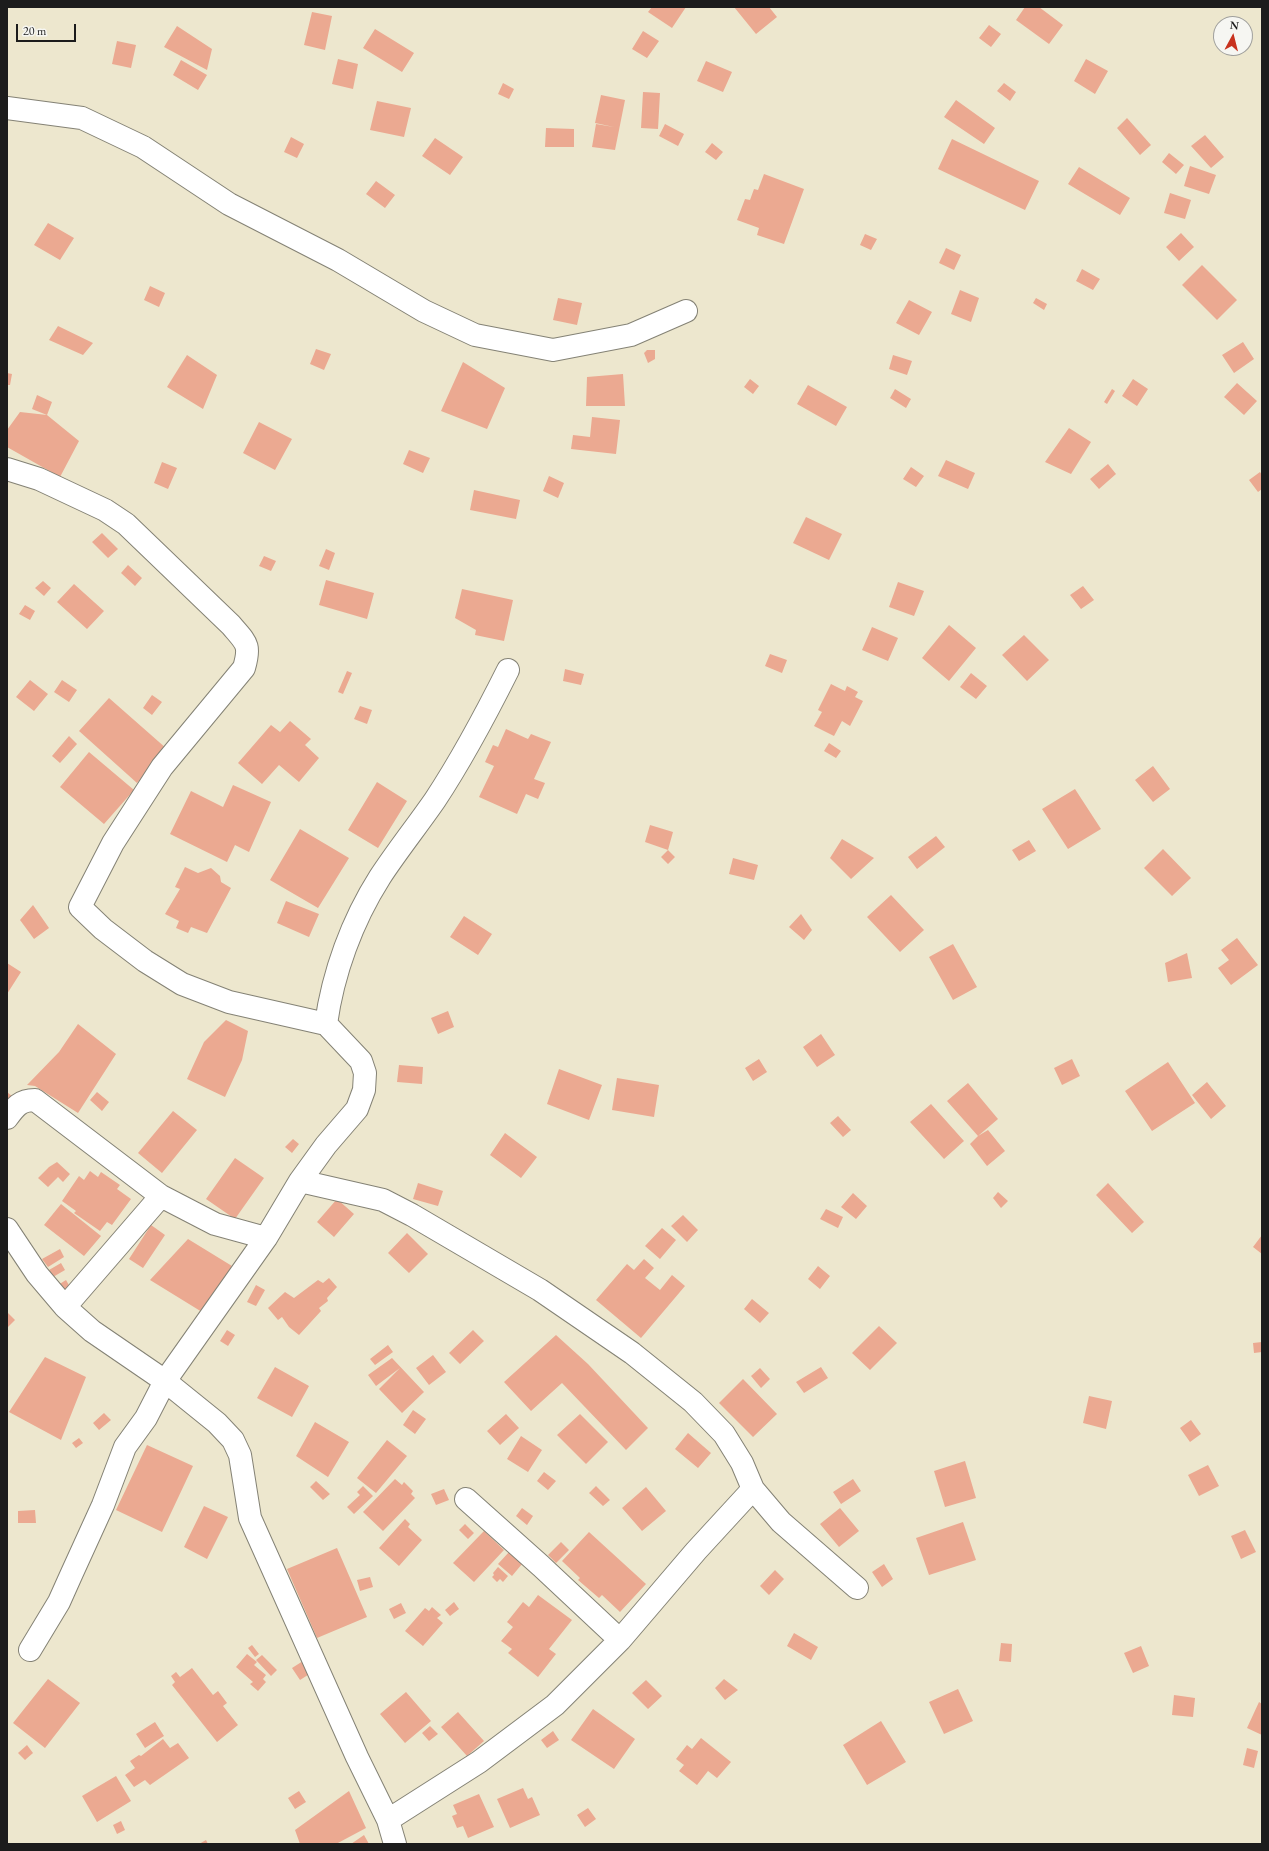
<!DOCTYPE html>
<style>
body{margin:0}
#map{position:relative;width:1269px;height:1851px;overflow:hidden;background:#ede7ce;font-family:"EB Garamond",serif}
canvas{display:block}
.frame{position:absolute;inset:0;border:8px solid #1c1c1c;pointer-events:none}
.north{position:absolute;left:1213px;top:16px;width:40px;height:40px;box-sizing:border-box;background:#f6f6f2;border:1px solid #9f9f9c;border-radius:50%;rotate:7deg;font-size:11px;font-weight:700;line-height:16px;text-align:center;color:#1c1c1c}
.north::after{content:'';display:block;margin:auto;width:14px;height:18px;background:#c8321e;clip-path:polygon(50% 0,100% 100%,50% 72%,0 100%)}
.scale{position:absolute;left:16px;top:24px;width:60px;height:18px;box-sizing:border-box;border:2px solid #1c1c1c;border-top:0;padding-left:5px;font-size:12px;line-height:14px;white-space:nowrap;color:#1c1c1c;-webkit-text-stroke:3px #f6f6f2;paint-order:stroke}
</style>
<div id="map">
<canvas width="1269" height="1851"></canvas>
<div class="frame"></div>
<div class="north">N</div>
<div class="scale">20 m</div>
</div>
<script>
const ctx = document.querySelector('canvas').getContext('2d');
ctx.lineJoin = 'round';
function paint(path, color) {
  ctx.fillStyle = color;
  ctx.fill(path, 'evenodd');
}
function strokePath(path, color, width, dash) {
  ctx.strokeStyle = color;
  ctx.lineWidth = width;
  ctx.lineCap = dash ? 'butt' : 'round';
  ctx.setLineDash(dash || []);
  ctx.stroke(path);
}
const building = new Path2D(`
 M 652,7 L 686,7 L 672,28 L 648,12 Z
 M 734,7 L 769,7 L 777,17 L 756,34 Z
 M 1025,7 L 1039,7 L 1063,25 L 1049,44 L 1016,20 Z
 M 312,12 L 332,16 L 325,50 L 304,45 Z
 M 989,25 L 1001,34 L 991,47 L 979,38 Z
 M 177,26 L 212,49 L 207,70 L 164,47 Z
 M 375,29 L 414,53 L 402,72 L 363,48 Z
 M 643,31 L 659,41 L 647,58 L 632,49 Z
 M 117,41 L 136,45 L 131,68 L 112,64 Z
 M 338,59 L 358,64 L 353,89 L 332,84 Z
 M 1086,59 L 1108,71 L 1095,94 L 1074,81 Z
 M 181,60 L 207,75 L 198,90 L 173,75 Z
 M 706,61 L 732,72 L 723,92 L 697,81 Z
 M 503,83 L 514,89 L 509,99 L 498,94 Z
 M 1004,83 L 1016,92 L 1010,101 L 997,91 Z
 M 643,92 L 660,93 L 658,129 L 641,128 Z
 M 601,95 L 625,100 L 615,150 L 592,147 L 596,124 L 614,127 L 595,123 Z
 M 956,100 L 995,128 L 984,144 L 944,117 Z
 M 377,101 L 411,108 L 404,137 L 370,130 Z
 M 1127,118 L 1151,145 L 1140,155 L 1117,128 Z
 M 665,124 L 684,134 L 678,146 L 659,136 Z
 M 546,128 L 574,129 L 574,147 L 545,147 Z
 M 1205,135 L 1224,157 L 1211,168 L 1191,146 Z
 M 291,137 L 304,144 L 297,158 L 284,152 Z
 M 435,138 L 463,157 L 450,175 L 422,156 Z
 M 952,139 L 1039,181 L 1025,210 L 938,169 Z
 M 712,143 L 723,152 L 716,160 L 705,152 Z
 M 1169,153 L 1184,165 L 1176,174 L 1162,162 Z
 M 1190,166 L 1216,175 L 1209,194 L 1184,186 Z
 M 1079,167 L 1130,198 L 1120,215 L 1068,184 Z
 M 764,174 L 804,189 L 784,244 L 757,235 L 759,228 L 737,220 L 745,199 L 750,200 L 754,189 L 758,190 Z
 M 376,181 L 395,195 L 385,208 L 366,194 Z
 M 1170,193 L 1191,200 L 1185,219 L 1164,213 Z
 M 48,223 L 74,238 L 60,260 L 34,245 Z
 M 1181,233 L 1194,247 L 1179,261 L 1166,247 Z
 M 865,234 L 877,239 L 871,250 L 860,245 Z
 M 946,248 L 961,255 L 954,270 L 939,263 Z
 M 1202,265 L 1237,300 L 1217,320 L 1182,285 Z
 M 1082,269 L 1100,279 L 1093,290 L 1076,281 Z
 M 150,286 L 165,293 L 159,307 L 144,300 Z
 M 960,290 L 979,298 L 971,322 L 951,314 Z
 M 558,298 L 582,303 L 577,325 L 553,320 Z
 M 1036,298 L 1047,304 L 1044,310 L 1033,303 Z
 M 909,300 L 932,312 L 919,335 L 896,323 Z
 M 58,326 L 93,343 L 83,355 L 49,340 Z
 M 1243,342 L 1254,359 L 1234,373 L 1222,355 Z
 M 316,349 L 331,354 L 324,370 L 310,364 Z
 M 647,350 L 655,350 L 655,359 L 648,363 L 644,353 Z
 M 187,355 L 217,375 L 203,409 L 167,387 Z
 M 893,355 L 912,361 L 907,375 L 889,369 Z
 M 463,362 L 505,388 L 487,429 L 441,411 Z
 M 7,373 L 12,374 L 10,385 L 7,385 Z
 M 623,374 L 625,406 L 586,406 L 587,377 Z
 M 750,379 L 759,386 L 753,394 L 744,387 Z
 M 1133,379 L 1148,389 L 1137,406 L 1122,396 Z
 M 1237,383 L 1257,401 L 1244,415 L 1224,397 Z
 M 808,385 L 847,407 L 836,426 L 797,404 Z
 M 895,389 L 911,399 L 906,408 L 890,398 Z
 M 1112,389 L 1115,391 L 1107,404 L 1104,402 Z
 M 37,395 L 52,402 L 47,415 L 79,441 L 60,477 L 7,447 L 7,430 L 20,412 L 47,415 L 32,409 Z
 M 592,417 L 620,420 L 616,454 L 571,449 L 573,435 L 590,437 Z
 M 259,422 L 292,439 L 275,470 L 243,453 Z
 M 1069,428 L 1091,442 L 1071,474 L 1045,462 Z
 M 409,450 L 430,458 L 423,473 L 403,464 Z
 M 946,460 L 975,473 L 968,489 L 938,476 Z
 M 162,462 L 177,468 L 168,489 L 154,483 Z
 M 1108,464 L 1116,474 L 1099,489 L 1090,479 Z
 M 911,467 L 924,476 L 916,487 L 903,479 Z
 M 1260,472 L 1262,475 L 1262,489 L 1258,492 L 1249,480 Z
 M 549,476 L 564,483 L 558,498 L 543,491 Z
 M 474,490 L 520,500 L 516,519 L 470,510 Z
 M 806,517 L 842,534 L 829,560 L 793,543 Z
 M 102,533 L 118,549 L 108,558 L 92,542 Z
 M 326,549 L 335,553 L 329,570 L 319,566 Z
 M 264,556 L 276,561 L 271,571 L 259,566 Z
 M 128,565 L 142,578 L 135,586 L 121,573 Z
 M 326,580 L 374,593 L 367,619 L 319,605 Z
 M 43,581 L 51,588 L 44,596 L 35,588 Z
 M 898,582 L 924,591 L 914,616 L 889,607 Z
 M 74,584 L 104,611 L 87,629 L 57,602 Z
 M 1083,586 L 1094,600 L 1081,609 L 1070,595 Z
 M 462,589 L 513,600 L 504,641 L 475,635 L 476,630 L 455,618 Z
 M 25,605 L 35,611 L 30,620 L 19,614 Z
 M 949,625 L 976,648 L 949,681 L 922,658 Z
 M 872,627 L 898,638 L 888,661 L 862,650 Z
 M 1024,635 L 1049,660 L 1027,681 L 1002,655 Z
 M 770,654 L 787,660 L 782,673 L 765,666 Z
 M 565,669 L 584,674 L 581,685 L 563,681 Z
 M 347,671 L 352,673 L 343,694 L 338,692 Z
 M 971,673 L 987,686 L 976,699 L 960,687 Z
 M 30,680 L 48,694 L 34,711 L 16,697 Z
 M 62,680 L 77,690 L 69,702 L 54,692 Z
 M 831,684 L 845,691 L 847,686 L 858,692 L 855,697 L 863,701 L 850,726 L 842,721 L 834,736 L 814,726 L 822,712 L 818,710 Z
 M 152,695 L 162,702 L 152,715 L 143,708 Z
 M 109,698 L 167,749 L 137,783 L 79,731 Z
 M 360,706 L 372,710 L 367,724 L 354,719 Z
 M 290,721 L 311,739 L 305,745 L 319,758 L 299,782 L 279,765 L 262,784 L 238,763 L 271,725 L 280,732 Z
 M 506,729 L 528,739 L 531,734 L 551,742 L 534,779 L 545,783 L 538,799 L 526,794 L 517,814 L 479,797 L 494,766 L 485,762 L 493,745 L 498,747 Z
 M 69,736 L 77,744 L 60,763 L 52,756 Z
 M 829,743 L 841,751 L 836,758 L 824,751 Z
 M 89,752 L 134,790 L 104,824 L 60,787 Z
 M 1153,766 L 1170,789 L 1153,802 L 1135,780 Z
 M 377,782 L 407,801 L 378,848 L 348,830 Z
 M 233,785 L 271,802 L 249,852 L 235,845 L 227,862 L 170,834 L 191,791 L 223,807 Z
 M 1075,789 L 1101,829 L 1068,849 L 1042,809 Z
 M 650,825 L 673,832 L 668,850 L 645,842 Z
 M 300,829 L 349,858 L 318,908 L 270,880 Z
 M 936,836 L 945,847 L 917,869 L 908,857 Z
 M 842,839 L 874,858 L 851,879 L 830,858 Z
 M 1029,840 L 1036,851 L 1019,861 L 1012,850 Z
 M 1163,849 L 1191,878 L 1172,896 L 1144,868 Z
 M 668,850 L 675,857 L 668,864 L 661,857 Z
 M 733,858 L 758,865 L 754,880 L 729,874 Z
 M 185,867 L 198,873 L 211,868 L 220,876 L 221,882 L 231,888 L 207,933 L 191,927 L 188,933 L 176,928 L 179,921 L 165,914 L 180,889 L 175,887 Z
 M 891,895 L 924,930 L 900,952 L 867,917 Z
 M 286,901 L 319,914 L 309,937 L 277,923 Z
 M 33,905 L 49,928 L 34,939 L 20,920 Z
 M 801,914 L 812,930 L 804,940 L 789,927 Z
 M 464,916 L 492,934 L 478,955 L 450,937 Z
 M 1237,938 L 1258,965 L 1231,985 L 1218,968 L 1229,960 L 1221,950 Z
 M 953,944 L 977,987 L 953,1000 L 929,957 Z
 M 1187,953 L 1192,978 L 1168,982 L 1165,963 Z
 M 7,963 L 21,972 L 7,994 Z
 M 448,1011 L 454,1027 L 438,1034 L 431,1018 Z
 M 226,1020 L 248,1031 L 242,1060 L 225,1097 L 187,1079 L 204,1042 Z
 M 78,1024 L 116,1054 L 78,1113 L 35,1086 L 27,1085 L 59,1052 Z
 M 821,1034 L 835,1055 L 817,1067 L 803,1047 Z
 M 759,1059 L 767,1072 L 753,1081 L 745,1068 Z
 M 1072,1059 L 1080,1076 L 1062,1085 L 1054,1068 Z
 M 1168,1062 L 1195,1103 L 1152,1131 L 1125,1091 Z
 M 399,1065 L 423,1067 L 422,1084 L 397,1082 Z
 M 559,1069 L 602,1085 L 589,1120 L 547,1104 Z
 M 617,1078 L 659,1085 L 654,1117 L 612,1110 Z
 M 1207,1082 L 1226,1106 L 1211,1119 L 1192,1095 Z
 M 968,1083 L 998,1119 L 978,1136 L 947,1101 Z
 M 7,1092 L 13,1097 L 7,1104 Z
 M 97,1092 L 109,1102 L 102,1111 L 90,1100 Z
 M 931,1104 L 964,1141 L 944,1159 L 910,1122 Z
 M 173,1111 L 197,1130 L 162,1173 L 138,1153 Z
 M 838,1116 L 851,1130 L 843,1137 L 830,1123 Z
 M 988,1130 L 1005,1151 L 987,1166 L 970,1144 L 978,1136 Z
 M 505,1133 L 537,1157 L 521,1178 L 490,1155 Z
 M 293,1139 L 299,1144 L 292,1153 L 285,1147 Z
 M 235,1158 L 264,1178 L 235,1219 L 206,1199 Z
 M 57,1162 L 70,1174 L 63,1182 L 58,1177 L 48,1187 L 38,1178 L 49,1167 Z
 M 90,1171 L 98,1177 L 101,1172 L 120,1185 L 117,1189 L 131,1199 L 112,1225 L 107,1222 L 100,1231 L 74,1213 L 76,1211 L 62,1201 L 79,1176 L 84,1180 Z
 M 418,1183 L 443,1191 L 438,1206 L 413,1199 Z
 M 1108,1183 L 1144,1222 L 1132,1233 L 1096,1195 Z
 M 998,1192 L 1008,1201 L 1001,1208 L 993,1198 Z
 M 853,1193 L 867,1206 L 856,1219 L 841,1207 Z
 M 337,1199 L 354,1214 L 334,1237 L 317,1222 Z
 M 61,1204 L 101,1236 L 84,1256 L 44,1225 Z
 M 826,1209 L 843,1217 L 838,1228 L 820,1219 Z
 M 683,1215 L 698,1230 L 687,1242 L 671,1226 Z
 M 151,1225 L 165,1235 L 143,1268 L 129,1259 Z
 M 662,1228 L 676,1240 L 660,1259 L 645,1246 Z
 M 407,1233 L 428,1254 L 409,1273 L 388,1253 Z
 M 1262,1235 L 1262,1254 L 1253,1247 Z
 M 188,1239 L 232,1266 L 202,1312 L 150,1280 Z
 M 60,1249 L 64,1257 L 48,1267 L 42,1259 Z
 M 644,1259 L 654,1268 L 645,1278 L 660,1290 L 672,1275 L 685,1286 L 641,1338 L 596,1300 L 627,1264 L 634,1270 Z
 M 61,1263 L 65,1270 L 53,1277 L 49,1270 Z
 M 818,1266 L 830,1276 L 820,1289 L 808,1279 Z
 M 329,1278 L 337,1287 L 327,1298 L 328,1301 L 319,1308 L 321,1311 L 299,1335 L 289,1327 L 282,1317 L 278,1320 L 268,1308 L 285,1292 L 294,1298 L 318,1280 L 323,1283 Z
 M 66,1280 L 70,1287 L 62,1292 L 58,1285 Z
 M 256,1285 L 265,1290 L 256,1306 L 247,1302 Z
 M 752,1299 L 769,1313 L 760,1323 L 744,1309 Z
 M 7,1312 L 15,1320 L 7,1328 Z
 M 879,1326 L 897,1343 L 870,1370 L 852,1353 Z
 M 227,1330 L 235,1335 L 228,1346 L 220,1341 Z
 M 473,1330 L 484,1341 L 460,1364 L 449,1353 Z
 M 556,1335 L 588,1364 L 648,1428 L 626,1450 L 562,1383 L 531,1411 L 504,1382 Z
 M 1262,1342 L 1262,1352 L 1254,1353 L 1253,1343 Z
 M 388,1345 L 393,1352 L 375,1365 L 370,1359 Z
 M 433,1355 L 446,1372 L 429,1385 L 416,1368 Z
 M 45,1357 L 86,1377 L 61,1440 L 9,1412 Z
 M 392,1358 L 424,1392 L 402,1413 L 379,1389 L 400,1368 L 376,1386 L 368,1375 Z
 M 275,1367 L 309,1386 L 292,1417 L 257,1398 Z
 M 821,1367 L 828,1378 L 804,1393 L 796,1382 Z
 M 760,1368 L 770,1379 L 761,1388 L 751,1376 Z
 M 743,1379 L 777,1414 L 753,1437 L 719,1403 Z
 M 1089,1396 L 1112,1401 L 1106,1429 L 1083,1423 Z
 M 413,1410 L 426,1419 L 415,1434 L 403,1425 Z
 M 104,1413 L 111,1420 L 99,1430 L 93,1423 Z
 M 506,1414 L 519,1428 L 500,1445 L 487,1431 Z
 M 580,1414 L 608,1442 L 586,1464 L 557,1435 Z
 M 1191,1420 L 1201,1434 L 1190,1442 L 1180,1428 Z
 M 315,1422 L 349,1442 L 328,1477 L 296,1456 Z
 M 688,1433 L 711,1453 L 698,1468 L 675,1449 Z
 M 521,1436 L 542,1450 L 528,1472 L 507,1459 Z
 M 79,1438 L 83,1443 L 76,1448 L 72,1443 Z
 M 387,1440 L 407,1456 L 376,1493 L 357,1478 Z
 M 147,1445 L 193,1466 L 162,1532 L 116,1510 Z
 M 965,1461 L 976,1498 L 945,1507 L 934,1471 Z
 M 1208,1465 L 1219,1486 L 1199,1496 L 1188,1475 Z
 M 544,1472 L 556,1481 L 548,1490 L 537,1481 Z
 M 395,1479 L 402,1485 L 404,1482 L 413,1491 L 411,1494 L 415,1498 L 383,1531 L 363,1512 Z
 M 853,1479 L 861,1491 L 841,1504 L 833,1492 Z
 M 316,1481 L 330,1494 L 323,1500 L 310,1487 Z
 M 363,1486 L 373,1496 L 354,1514 L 347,1507 L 360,1495 L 357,1492 Z
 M 596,1486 L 610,1500 L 603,1506 L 589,1493 Z
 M 646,1487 L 666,1511 L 642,1531 L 622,1508 Z
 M 444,1489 L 449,1500 L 436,1505 L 431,1494 Z
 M 204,1506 L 228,1517 L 207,1559 L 184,1547 Z
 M 522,1508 L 533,1516 L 527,1525 L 516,1516 Z
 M 840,1508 L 859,1531 L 839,1547 L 820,1524 Z
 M 35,1510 L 36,1523 L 18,1523 L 18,1511 Z
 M 405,1519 L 410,1524 L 408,1527 L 422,1540 L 399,1566 L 379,1548 Z
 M 963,1522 L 976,1560 L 929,1575 L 916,1538 Z
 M 465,1524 L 474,1533 L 468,1539 L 459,1530 Z
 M 1245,1530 L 1256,1552 L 1241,1559 L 1231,1536 Z
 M 484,1531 L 504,1550 L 474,1582 L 453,1563 Z
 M 589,1532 L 646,1584 L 620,1612 L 602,1595 L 599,1598 L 578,1580 L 580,1578 L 562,1561 Z
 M 561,1542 L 569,1550 L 556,1563 L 548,1555 Z
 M 337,1548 L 367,1617 L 317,1638 L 287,1569 Z
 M 509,1552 L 522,1564 L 512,1576 L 498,1564 Z
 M 884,1564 L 893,1579 L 882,1587 L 872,1572 Z
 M 498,1567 L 508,1576 L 503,1582 L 500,1579 L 497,1582 L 492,1577 L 494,1575 L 493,1573 Z
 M 775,1570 L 784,1579 L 769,1595 L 760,1586 Z
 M 370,1577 L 373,1587 L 360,1591 L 357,1580 Z
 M 538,1595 L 572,1620 L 549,1649 L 556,1654 L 538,1677 L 508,1653 L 512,1649 L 501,1641 L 513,1627 L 507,1622 L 523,1602 L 529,1607 Z
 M 454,1602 L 459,1609 L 450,1616 L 445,1610 Z
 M 401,1603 L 406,1613 L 394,1619 L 389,1609 Z
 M 432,1607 L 441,1615 L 437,1618 L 443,1623 L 423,1646 L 405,1631 L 425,1608 L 429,1611 Z
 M 794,1633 L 818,1647 L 811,1660 L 787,1646 Z
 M 1001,1643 L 1012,1644 L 1011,1662 L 999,1661 Z
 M 252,1645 L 259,1654 L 255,1657 L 248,1648 Z
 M 1141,1646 L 1149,1666 L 1133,1673 L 1124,1653 Z
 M 247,1654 L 257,1662 L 254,1665 L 266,1675 L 263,1679 L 266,1682 L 258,1691 L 250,1684 L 253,1682 L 236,1667 Z
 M 262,1655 L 277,1670 L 271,1676 L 256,1660 Z
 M 303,1661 L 311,1673 L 300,1680 L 292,1668 Z
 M 192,1668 L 213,1695 L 218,1691 L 227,1703 L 223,1706 L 238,1725 L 217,1742 L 172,1685 L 175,1682 L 171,1676 L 176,1672 L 180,1677 Z
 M 48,1679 L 80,1703 L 45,1748 L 13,1723 Z
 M 724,1679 L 738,1690 L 725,1700 L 715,1688 Z
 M 646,1680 L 662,1696 L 648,1709 L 632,1693 Z
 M 958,1689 L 973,1721 L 944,1734 L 929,1702 Z
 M 406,1692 L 431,1721 L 405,1743 L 380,1714 Z
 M 1174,1695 L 1195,1698 L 1193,1717 L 1172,1715 Z
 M 1259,1702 L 1262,1704 L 1262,1735 L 1247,1728 Z
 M 593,1709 L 635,1739 L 614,1769 L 571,1740 Z
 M 458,1712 L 484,1741 L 467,1756 L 441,1727 Z
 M 881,1721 L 906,1762 L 867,1785 L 843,1745 Z
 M 155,1722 L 164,1736 L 145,1748 L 136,1734 Z
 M 430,1726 L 438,1734 L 429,1741 L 422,1733 Z
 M 553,1731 L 559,1740 L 547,1748 L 541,1740 Z
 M 701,1738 L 731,1762 L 717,1778 L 708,1771 L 697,1785 L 679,1771 L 684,1765 L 676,1759 L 687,1745 L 692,1749 Z
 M 163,1739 L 170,1748 L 178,1743 L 189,1758 L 150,1785 L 145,1780 L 134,1787 L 125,1775 L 135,1768 L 130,1761 L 139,1755 L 141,1756 Z
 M 27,1745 L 33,1753 L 25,1760 L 18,1753 Z
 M 1247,1748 L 1258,1751 L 1254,1768 L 1243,1765 Z
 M 116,1776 L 131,1801 L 97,1822 L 82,1796 Z
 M 523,1788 L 528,1799 L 532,1797 L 540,1815 L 510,1828 L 497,1799 Z
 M 299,1791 L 306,1802 L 295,1809 L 288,1798 Z
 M 349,1791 L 366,1828 L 336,1844 L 300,1844 L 295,1830 Z
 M 479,1794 L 494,1827 L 468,1838 L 463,1826 L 457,1828 L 452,1816 L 457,1814 L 453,1805 Z
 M 588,1808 L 596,1819 L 585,1827 L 577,1815 Z
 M 121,1821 L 125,1830 L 117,1834 L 113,1825 Z
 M 364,1835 L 369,1844 L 351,1844 Z
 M 206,1840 L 208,1844 L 199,1844 Z`);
const minor = new Path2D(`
 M 7,108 L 82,118 L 143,147 L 229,204 L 338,260 L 424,311 L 475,335 L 553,350 L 631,335 L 686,311
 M 7,469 L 39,479 L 105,510 L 126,524 L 231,625 C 246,643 251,644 244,668 L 162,767 L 113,843 L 80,907 L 103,929 L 145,961 L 182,984 L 229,1002 L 326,1024 L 361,1061 L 365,1073 L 364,1090 L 357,1109 L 326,1145 L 300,1181 L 266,1238 L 165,1381 L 146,1418 L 125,1447 L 103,1505 L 72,1573 L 59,1602 L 30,1650
 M 326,1024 C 333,973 352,921 380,877 C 397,851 417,826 435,800 C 462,759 486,714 508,670
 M 7,1118 C 15,1107 20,1100 35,1100 L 161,1196
 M 300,1181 L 383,1200 L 412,1215 L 540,1290 L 632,1353 L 693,1402 L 724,1434 L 742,1463 L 753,1489 L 781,1522 L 857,1588
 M 7,1229 L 37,1274 L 65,1307 L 92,1331 L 165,1381 L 217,1423 L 233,1440 L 240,1455 L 250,1518 L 357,1757 L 388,1820 L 395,1844
 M 65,1307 L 161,1196 L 215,1224 L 266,1238
 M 466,1499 L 541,1566 L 620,1640
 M 388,1820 L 479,1762 L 555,1705 L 620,1640 L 696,1551 L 753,1489`);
paint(building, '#eba991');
strokePath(minor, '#848275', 24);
strokePath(minor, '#fff', 22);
</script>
